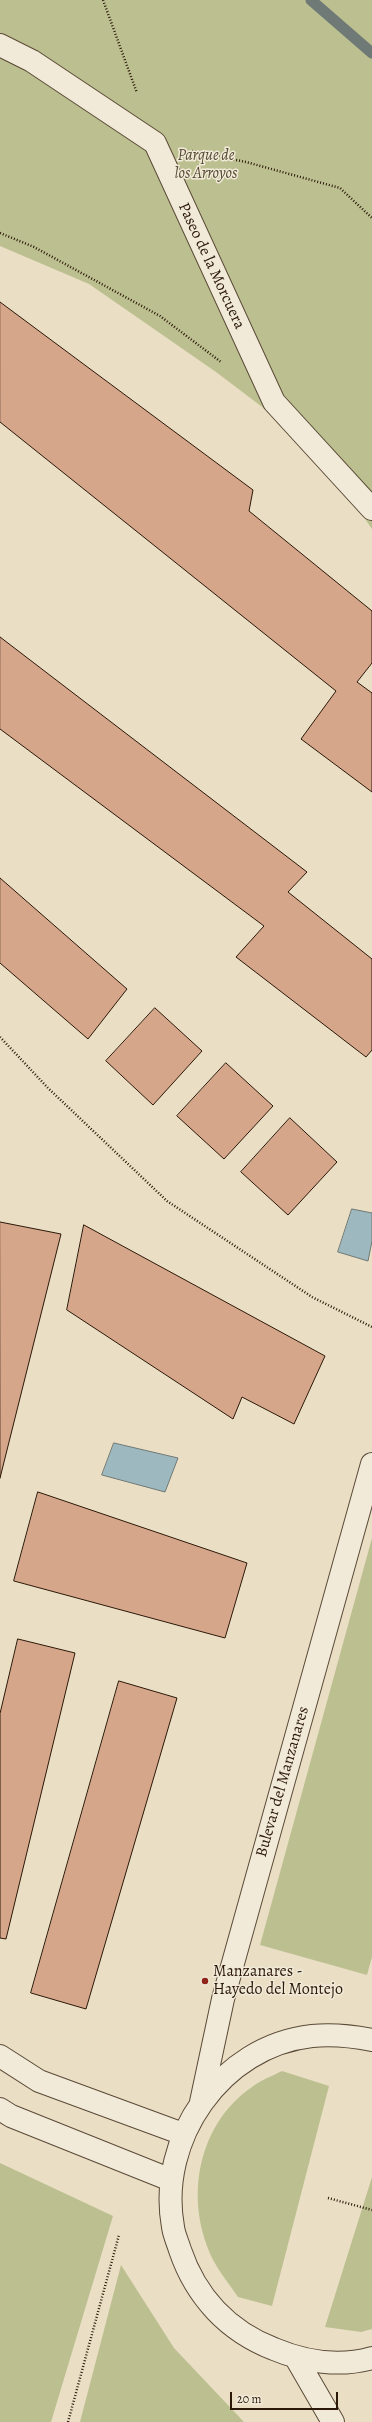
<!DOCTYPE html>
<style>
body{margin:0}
#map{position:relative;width:372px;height:2422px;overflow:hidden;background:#eadec4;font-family:Alegreya,serif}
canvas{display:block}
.scale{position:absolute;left:230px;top:2392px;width:108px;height:18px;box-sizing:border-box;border:2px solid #2b1808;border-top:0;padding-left:5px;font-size:12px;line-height:14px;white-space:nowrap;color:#2b1808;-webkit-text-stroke:3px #f1ead9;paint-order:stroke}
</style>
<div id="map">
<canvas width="372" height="2422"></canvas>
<div class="scale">20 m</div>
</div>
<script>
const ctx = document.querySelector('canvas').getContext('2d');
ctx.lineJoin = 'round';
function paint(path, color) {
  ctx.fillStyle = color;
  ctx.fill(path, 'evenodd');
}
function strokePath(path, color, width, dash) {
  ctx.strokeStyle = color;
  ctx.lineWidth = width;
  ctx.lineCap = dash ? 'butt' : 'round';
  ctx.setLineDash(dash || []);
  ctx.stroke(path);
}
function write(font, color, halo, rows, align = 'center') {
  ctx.font = font + ' Alegreya,serif';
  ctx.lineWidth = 3;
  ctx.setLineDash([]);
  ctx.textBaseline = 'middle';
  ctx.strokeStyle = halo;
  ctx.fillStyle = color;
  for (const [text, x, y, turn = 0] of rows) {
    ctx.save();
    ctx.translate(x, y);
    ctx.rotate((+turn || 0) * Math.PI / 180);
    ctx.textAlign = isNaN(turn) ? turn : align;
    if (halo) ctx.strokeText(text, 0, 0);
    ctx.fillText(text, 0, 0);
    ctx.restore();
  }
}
const green = new Path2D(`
 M 0,0 L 372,0 L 372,529 L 315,447 L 216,372 L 89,284 L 0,246 Z
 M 372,1538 L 372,1957 L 367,1975 L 260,1945 Z
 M 282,2071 L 329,2086 L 272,2306 L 238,2297 C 231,2286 222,2276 216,2265 C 183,2206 195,2126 252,2087 C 261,2080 272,2076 282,2071 Z
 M 0,2163 L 113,2216 L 51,2422 L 0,2422 Z
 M 372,2177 L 372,2329 L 361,2332 L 325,2327 Z
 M 121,2265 L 174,2348 L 244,2422 L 80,2422 Z`);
const water = new Path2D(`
 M 352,1209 L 372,1213 L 372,1241 L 368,1261 L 338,1252 Z
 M 114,1443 L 178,1458 L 165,1492 L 102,1475 Z`);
const stream = new Path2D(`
 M 311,0 L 372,53`);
const building = new Path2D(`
 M 0,302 L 253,490 L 249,511 L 372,611 L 372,663 L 357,682 L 372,693 L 372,792 L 301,739 L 336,691 L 0,422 Z
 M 0,637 L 307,872 L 288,892 L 372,959 L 372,1050 L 366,1057 L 236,957 L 264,926 L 0,729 Z
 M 0,878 L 127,989 L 88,1039 L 0,963 Z
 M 155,1008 L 202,1051 L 153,1105 L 106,1061 Z
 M 226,1063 L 273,1106 L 224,1159 L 177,1116 Z
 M 290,1118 L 337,1162 L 288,1215 L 241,1172 Z
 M 0,1222 L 61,1234 L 0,1478 Z
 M 84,1225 L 325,1356 L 294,1424 L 242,1397 L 233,1419 L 67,1310 Z
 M 38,1492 L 247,1563 L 225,1638 L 14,1581 Z
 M 18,1639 L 75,1653 L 6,1939 L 0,1938 L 0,1714 Z
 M 119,1681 L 177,1698 L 86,2009 L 31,1993 Z`);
const path = new Path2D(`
 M 103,0 L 137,93
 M 192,151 L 246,162 L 340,188 L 372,218
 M 0,233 L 34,247 L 160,316 L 221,362
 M 0,1037 L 48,1088 L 167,1201 L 312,1297 L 372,1327
 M 328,2198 L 372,2210
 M 68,2422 L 119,2235`);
const minor = new Path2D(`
 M 0,45 L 32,61 L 155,143 L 274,402 L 372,509
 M 372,2040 C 352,2036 333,2034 312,2036 C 221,2046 157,2139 173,2227 C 174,2235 178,2243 180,2250 C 196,2297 228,2331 274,2349 C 305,2362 340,2367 372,2358
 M 0,2056 L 39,2081 L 183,2134
 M 201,2102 L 223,1999 L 372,1464
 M 0,2109 L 11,2116 L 171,2180
 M 296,2358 L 333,2422`);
const markers = [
 [205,1981,4,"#8f2418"]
];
const parkNames = [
 ["Parque de",206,156],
 ["los Arroyos",206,174]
];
const streetNames = [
 ["Paseo de la Morcuera",211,266,65],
 ["Bulevar del Manzanares",283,1782,-74]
];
const poiNames = [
 ["Manzanares -",213,1972],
 ["Hayedo del Montejo",213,1990]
];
paint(green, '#bcc090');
paint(water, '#9db9bf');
strokePath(water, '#6f7976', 1);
strokePath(stream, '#6f7976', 11);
paint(building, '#d6a68b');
strokePath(building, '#2b1808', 1);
strokePath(minor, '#5b4a37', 24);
strokePath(path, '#2b1808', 2.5, [1, 2]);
strokePath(minor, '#f1ead9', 22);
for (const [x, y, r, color] of markers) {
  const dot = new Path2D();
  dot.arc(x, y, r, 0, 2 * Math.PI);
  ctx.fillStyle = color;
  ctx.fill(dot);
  strokePath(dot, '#f1ead9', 1.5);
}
write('italic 16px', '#564a31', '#f1ead9', parkNames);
write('16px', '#2b1808', '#f1ead9', streetNames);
write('16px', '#2b1808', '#f1ead9', poiNames, 'left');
</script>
